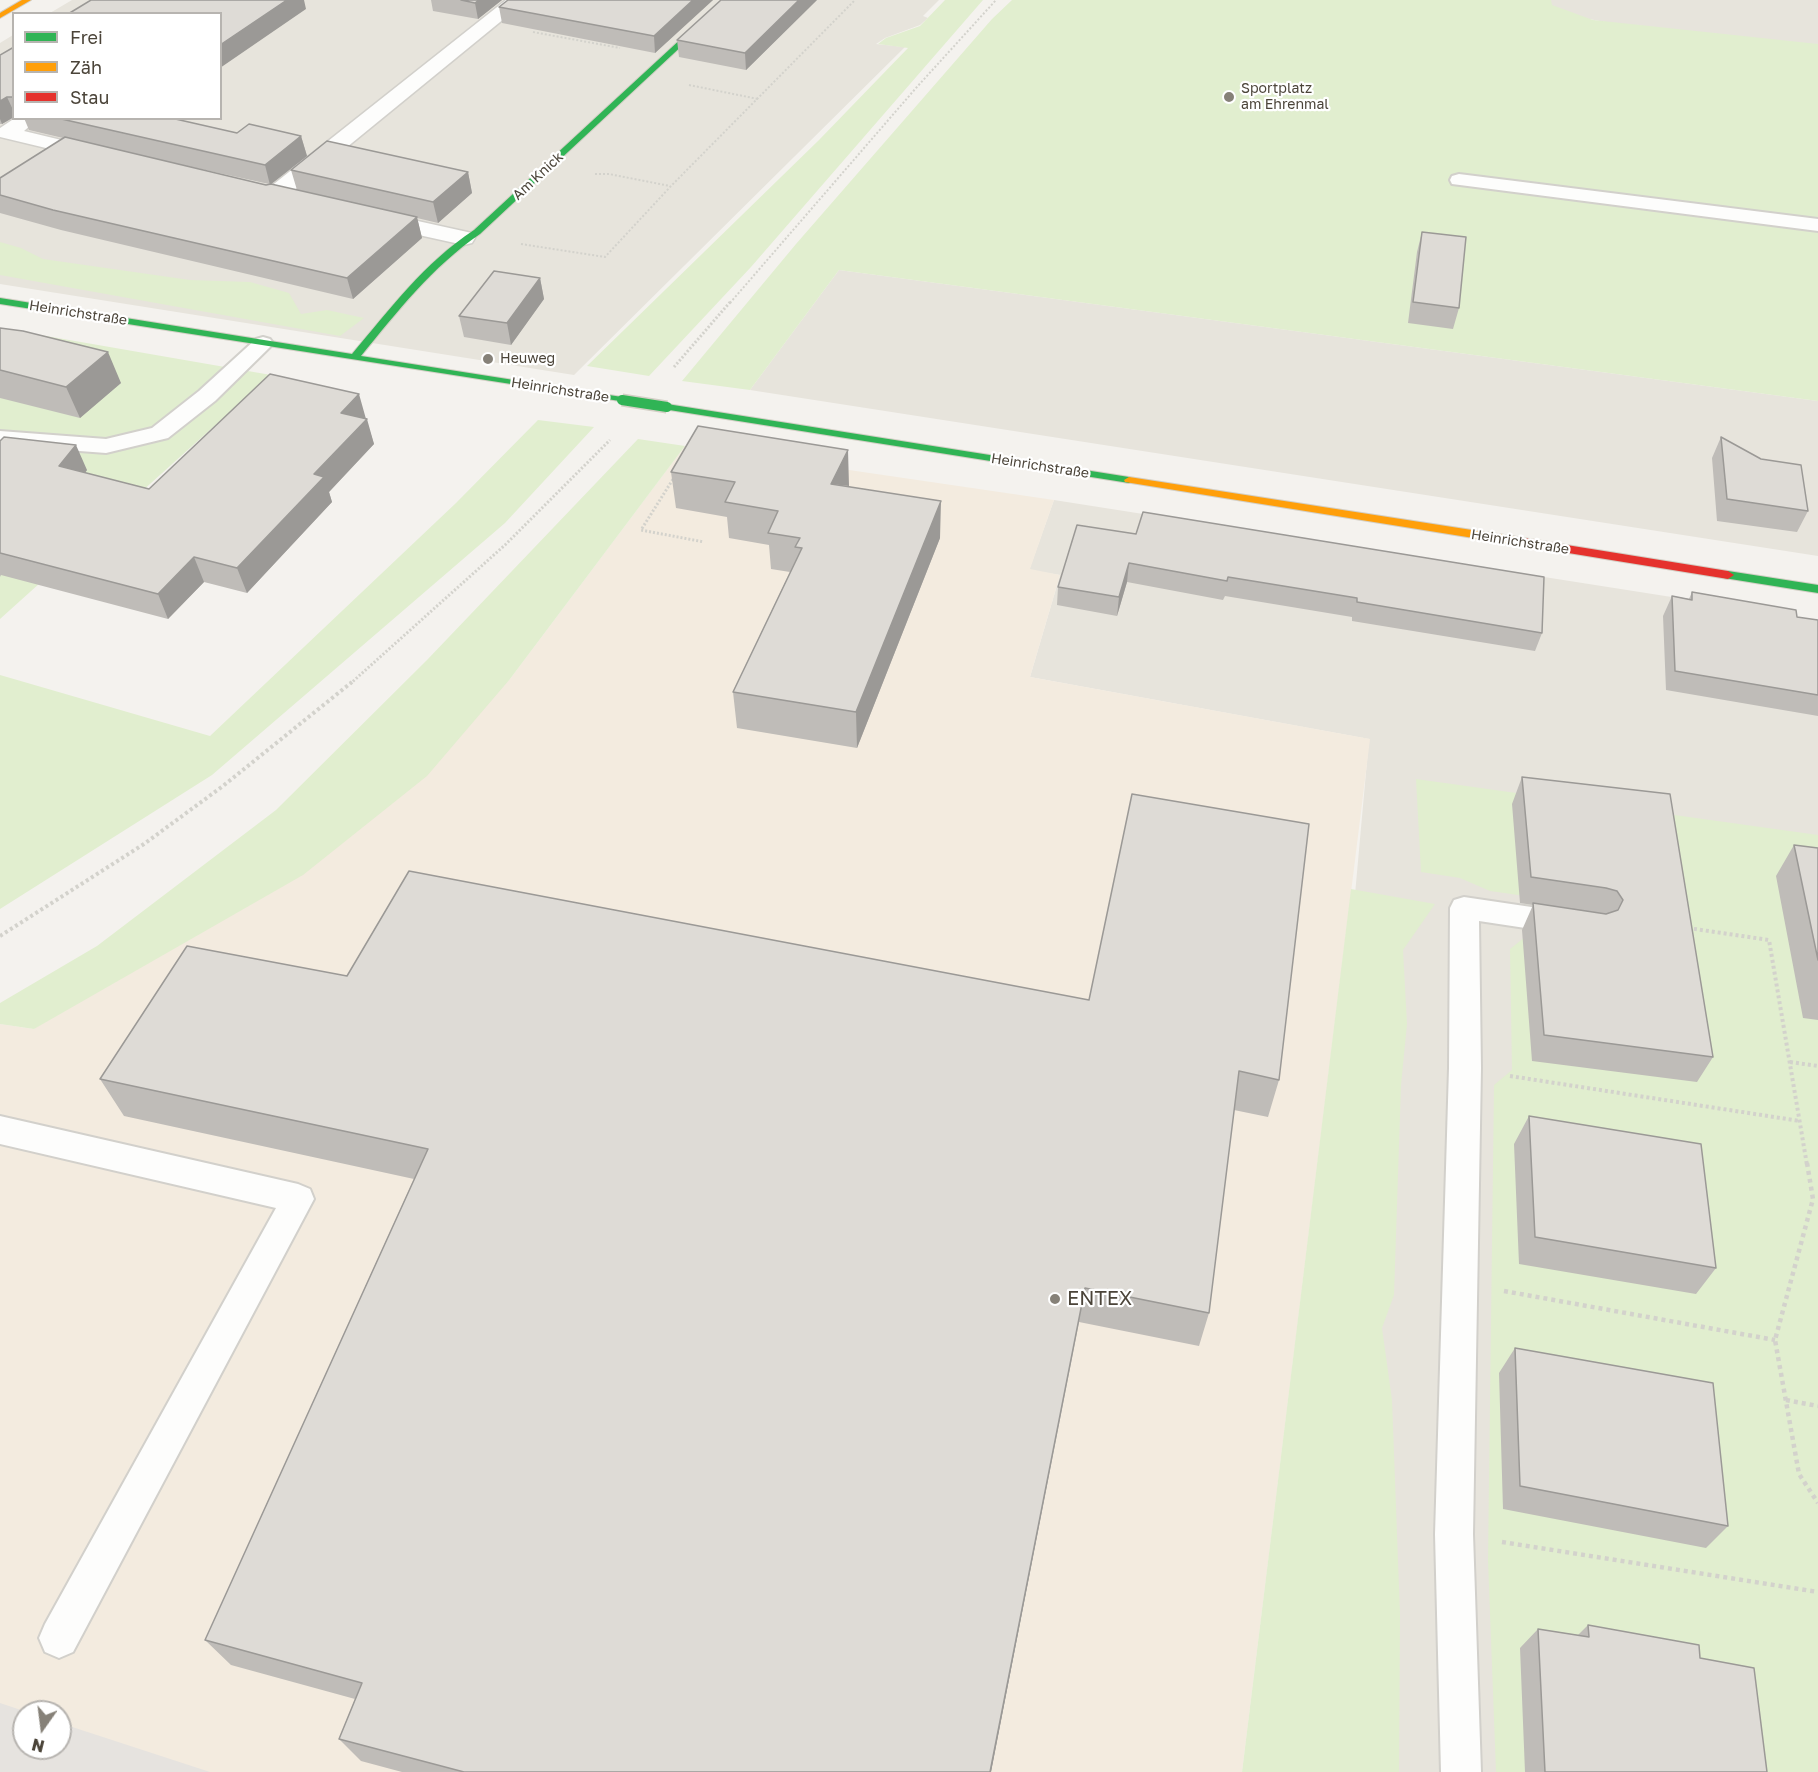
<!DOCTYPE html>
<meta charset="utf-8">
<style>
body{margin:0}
#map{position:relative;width:1818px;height:1772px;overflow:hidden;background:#f4f2ee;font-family:"Golos Text",sans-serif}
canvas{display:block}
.legend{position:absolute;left:12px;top:12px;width:210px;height:108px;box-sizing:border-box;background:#fff;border:2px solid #b7b4b0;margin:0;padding:8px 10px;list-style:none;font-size:18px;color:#4b4439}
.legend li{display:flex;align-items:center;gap:12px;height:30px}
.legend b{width:30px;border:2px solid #b7b4b0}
.north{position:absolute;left:12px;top:1700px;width:60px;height:60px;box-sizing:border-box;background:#fff;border:2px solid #b7b4b0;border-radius:50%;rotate:194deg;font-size:16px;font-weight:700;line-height:24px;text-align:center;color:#4b4439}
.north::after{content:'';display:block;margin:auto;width:21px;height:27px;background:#868178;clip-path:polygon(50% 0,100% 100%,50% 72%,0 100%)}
</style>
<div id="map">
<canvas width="1818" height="1772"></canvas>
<ul class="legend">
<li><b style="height:8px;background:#30b455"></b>Frei</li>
<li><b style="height:8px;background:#ff9f0a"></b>Zäh</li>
<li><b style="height:8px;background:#e5322d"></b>Stau</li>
</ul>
<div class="north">N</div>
</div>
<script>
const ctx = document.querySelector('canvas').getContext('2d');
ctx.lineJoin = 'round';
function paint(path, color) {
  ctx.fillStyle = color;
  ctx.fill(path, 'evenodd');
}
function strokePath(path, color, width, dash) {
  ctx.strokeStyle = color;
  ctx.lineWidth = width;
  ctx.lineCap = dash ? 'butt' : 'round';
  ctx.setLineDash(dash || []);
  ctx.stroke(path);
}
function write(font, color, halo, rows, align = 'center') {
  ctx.font = font + ' "Golos Text",sans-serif';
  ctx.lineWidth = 4.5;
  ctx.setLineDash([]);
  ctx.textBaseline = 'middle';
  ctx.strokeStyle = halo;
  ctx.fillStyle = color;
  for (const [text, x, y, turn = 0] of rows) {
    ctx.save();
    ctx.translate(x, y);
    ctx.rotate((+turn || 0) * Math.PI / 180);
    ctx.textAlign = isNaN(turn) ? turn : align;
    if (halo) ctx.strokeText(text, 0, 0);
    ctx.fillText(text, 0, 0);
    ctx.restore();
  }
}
const residential = new Path2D(`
 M 72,0 L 939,0 L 923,16 L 928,18 L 920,25 L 885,38 L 876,44 L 905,47 L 574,375 L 0,284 L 0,43 L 13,35 L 14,118 L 220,118 L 220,14 L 50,13 Z
 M 1485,0 L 1818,0 L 1818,61 Z
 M 839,270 L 1818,401 L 1818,556 L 750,390 Z
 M 1054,500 L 1818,620 L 1818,1772 L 1276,1772 L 1369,739 L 1030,677 L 1060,575 L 1029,570 Z`);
const commercial = new Path2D(`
 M 685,446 L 1054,500 L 1030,569 L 1060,575 L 1030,677 L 1370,739 L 1242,1772 L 0,1772 L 0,1024 L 34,1029 L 510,679 ZM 24,1712 L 60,1712 L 60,1748 L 24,1748 Z`);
const green = new Path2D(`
 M 945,0 L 983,0 L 751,267 L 649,376 L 587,366 L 819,140 L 908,48 L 878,44 L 886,38 L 920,26 Z
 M 1012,0 L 1551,0 L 1552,5 L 1593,20 L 1818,44 L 1818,401 L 839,270 L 750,390 L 682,381 L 796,244 L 992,19 Z
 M 0,242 L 21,248 L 43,259 L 190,280 L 250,282 L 289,293 L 301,314 L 327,310 L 364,318 L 340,336 L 0,275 Z
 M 0,328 L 271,375 L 0,619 Z
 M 538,420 L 594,427 L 505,523 L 212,775 L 0,909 L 0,675 L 210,736 L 456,503 Z
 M 638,439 L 685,446 L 510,679 L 427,776 L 303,875 L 34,1029 L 0,1024 L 0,1003 L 97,946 L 276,810 L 427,660 Z
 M 1416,779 L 1818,835 L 1818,1772 L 1496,1772 L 1488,1560 L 1494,1085 L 1512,1070 L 1510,949 L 1525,937 L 1610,908 L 1490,891 L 1460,878 L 1421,872 Z
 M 1351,889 L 1435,904 L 1403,950 L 1407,1024 L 1401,1085 L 1394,1295 L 1382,1328 L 1392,1400 L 1400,1614 L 1399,1772 L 1242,1772 Z`);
const parking = new Path2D(`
 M 0,1703 L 27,1712 L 24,1712 L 24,1748 L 60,1748 L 60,1723 L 210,1772 L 0,1772 Z`);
const pathFar3 = new Path2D(`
 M 533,32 L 620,48
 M 689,85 L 758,99
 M 595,174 L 609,174 L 670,186
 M 521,244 L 605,257 L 671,186 L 855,0
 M 730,303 L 916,88 L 996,0`);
const pathFar2 = new Path2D(`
 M 674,367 L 731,301
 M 675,476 L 641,530 L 704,542
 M 350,684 L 505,545 L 610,440`);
const pathFar1 = new Path2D(`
 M 1688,928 L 1769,940 L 1807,1165
 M 0,936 L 144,844 L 223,786 L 352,682
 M 1790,1062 L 1818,1066
 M 1510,1076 L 1800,1121`);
const path = new Path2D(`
 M 1807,1163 L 1813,1199 L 1775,1340 L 1799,1474 L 1818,1503
 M 1504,1291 L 1775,1340
 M 1786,1400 L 1818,1406
 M 1502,1542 L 1818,1592`);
const lane = new Path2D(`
 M 1459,174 L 1818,219 L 1818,231 L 1452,184 L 1450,180 L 1452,176 Z
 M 263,337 L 270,339 L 273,343 L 270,347 L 215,401 L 168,438 L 106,453 L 0,445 L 0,431 L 106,439 L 152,428 L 199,391 L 256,339 Z
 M 1464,897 L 1565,912 L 1575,915 L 1580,923 L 1575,931 L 1565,934 L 1479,921 L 1481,1068 L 1473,1534 L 1481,1772 L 1441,1772 L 1435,1534 L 1449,1068 L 1450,908 L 1454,900 Z
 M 0,1116 L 298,1184 L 310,1189 L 314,1199 L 73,1652 L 59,1658 L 45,1652 L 39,1638 L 45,1624 L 276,1208 L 0,1144 Z`);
const street = new Path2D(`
 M 506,0 L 527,0 L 281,201 L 273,203 L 265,201 L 262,196 L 265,191 Z
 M 15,118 L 39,118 L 24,131 L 103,150 L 107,154 L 103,158 L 96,160 L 0,137 L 0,128 Z
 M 377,212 L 472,233 L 475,238 L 472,243 L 464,245 L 369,224 L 366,219 L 369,214 Z`);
const fast = new Path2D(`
 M 723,0 L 731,0 L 480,234 C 432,267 398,311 361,356 L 622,397 L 627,400 L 626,402 L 0,304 L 0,298 L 352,354 C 390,309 424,263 474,230 Z
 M 667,404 L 1129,477 L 1134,480 L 1129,483 L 663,409 L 662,407 Z
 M 1728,571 L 1818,585 L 1818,593 L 1724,578 L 1724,572 Z`);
const slow = new Path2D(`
 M 22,0 L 31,0 L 0,18 L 0,13 Z
 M 1129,477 L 1517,537 L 1523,541 L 1517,545 L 1125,482 L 1124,480 Z`);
const jam = new Path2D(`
 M 1517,537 L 1728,571 L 1734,575 L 1728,579 L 1513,544 L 1511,541 Z`);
const fastBridge = new Path2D(`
 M 622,400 L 667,407`);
const wall = new Path2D(`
 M 431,0 L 502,0 L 478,19 L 433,11 Z
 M 713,0 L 655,53 L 502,23 L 499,7 Z
 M 817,0 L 746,70 L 679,57 L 677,40 Z
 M 14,47 L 14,117 L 2,124 L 0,124 L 0,55 Z
 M 24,118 L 171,118 L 237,133 L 301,136 L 307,156 L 271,184 L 297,190 L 291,170 L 468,172 L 472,193 L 438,223 L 417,218 L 422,238 L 353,299 L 61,230 L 0,213 L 0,178 L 63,138 L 29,130 ZM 178,164 L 269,184 L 266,185 Z
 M 1422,232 L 1459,308 L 1453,329 L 1408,323 L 1417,252 Z
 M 540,278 L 544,299 L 511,345 L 464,337 L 459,316 Z
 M 0,328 L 121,383 L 80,418 L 0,398 Z
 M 366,419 L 374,444 L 329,492 L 332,502 L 247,593 L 204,582 L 168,619 L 1,575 L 0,577 L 0,441 L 87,470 L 85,473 L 149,489 Z
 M 1721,437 L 1808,511 L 1797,532 L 1717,521 L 1712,458 Z
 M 671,472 L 849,486 L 940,538 L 857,748 L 737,728 L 733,692 L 790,572 L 771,569 L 769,545 L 729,538 L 727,517 L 676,508 Z
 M 1077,525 L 1542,633 L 1535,651 L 1352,621 L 1352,617 L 1225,596 L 1223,600 L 1127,582 L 1117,616 L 1057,605 L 1058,587 Z
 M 1692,592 L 1797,617 L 1818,620 L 1818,716 L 1666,690 L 1663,616 L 1672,596 L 1689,599 Z
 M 1522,777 L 1670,794 L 1713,1057 L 1697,1082 L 1532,1061 L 1522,930 L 1533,905 L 1520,903 L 1512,804 Z
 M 1794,845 L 1818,848 L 1818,1020 L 1803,1018 L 1776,876 Z
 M 409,871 L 1279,1080 L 1268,1117 L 1234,1110 L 1209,1313 L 1199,1346 L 1079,1322 L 991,1772 L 402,1772 L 361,1761 L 339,1739 L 355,1699 L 231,1665 L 205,1640 L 414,1179 L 124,1116 L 100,1079 L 347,976 Z
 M 1529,1116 L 1716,1268 L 1696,1294 L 1519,1264 L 1514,1144 Z
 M 1515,1348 L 1728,1526 L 1706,1548 L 1503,1509 L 1499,1373 Z
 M 1588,1625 L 1700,1658 L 1767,1772 L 1525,1772 L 1520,1648 L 1538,1629 L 1578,1635 Z`);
const shadedWall = new Path2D(`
 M 282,0 L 304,0 L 306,9 L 220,68 L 220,45 Z
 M 479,0 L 502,0 L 478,19 L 475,3 Z
 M 693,0 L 713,0 L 655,53 L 654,36 Z
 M 799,0 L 817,0 L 746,70 L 745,53 Z
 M 7,97 L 14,112 L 14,117 L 2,124 L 0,119 L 0,101 Z
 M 301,136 L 307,156 L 270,185 L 265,165 Z
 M 468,172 L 472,193 L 438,223 L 433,202 Z
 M 417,217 L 422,238 L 353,299 L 347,278 Z
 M 540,278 L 544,299 L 511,345 L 507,323 Z
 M 108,352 L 121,383 L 80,418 L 66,387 Z
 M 359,394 L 366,419 L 341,413 Z
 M 367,419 L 374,444 L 329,492 L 332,502 L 247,593 L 237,568 L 314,474 Z
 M 76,445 L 87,470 L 71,491 L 59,466 Z
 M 848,450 L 849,486 L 831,484 Z
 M 941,501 L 940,538 L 857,748 L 856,712 Z
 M 194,557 L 204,582 L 168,619 L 158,594 Z
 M 1129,563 L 1127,582 L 1117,616 L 1119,597 Z
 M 1085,1288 L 991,1772 L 990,1772 Z`);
const building = new Path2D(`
 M 91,0 L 287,0 L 220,45 L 220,14 L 68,14 Z
 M 461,0 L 479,0 L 475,3 Z
 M 508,0 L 693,0 L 654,36 L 499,7 Z
 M 721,0 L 799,0 L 745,53 L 677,40 Z
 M 14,47 L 14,97 L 7,97 L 0,101 L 0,55 Z
 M 57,118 L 171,118 L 237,133 L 249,124 L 301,136 L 265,165 Z
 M 65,137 L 266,185 L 271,184 L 417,217 L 347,278 L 53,210 L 0,195 L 0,178 Z
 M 327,141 L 468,172 L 433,202 L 291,170 Z
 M 1422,232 L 1466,237 L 1459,308 L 1413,302 Z
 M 494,271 L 540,278 L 507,323 L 459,316 Z
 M 0,328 L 23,331 L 108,352 L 66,387 L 0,370 Z
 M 270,374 L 359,394 L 341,413 L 367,419 L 314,474 L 324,477 L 237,568 L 194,557 L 158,594 L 0,553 L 0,441 L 4,437 L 76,445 L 59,466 L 149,489 Z
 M 698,426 L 848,450 L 831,484 L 941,501 L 856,712 L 733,692 L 802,548 L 795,547 L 800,538 L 768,533 L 778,511 L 725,502 L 735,482 L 671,472 Z
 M 1721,437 L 1761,459 L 1801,465 L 1808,511 L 1727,499 Z
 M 1143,512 L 1544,577 L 1542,633 L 1357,602 L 1357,598 L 1228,577 L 1227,581 L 1129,563 L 1119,597 L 1058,587 L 1077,525 L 1136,534 Z
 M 1692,592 L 1796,610 L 1797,617 L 1818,620 L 1818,695 L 1675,671 L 1672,596 L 1692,600 Z
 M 1522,777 L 1670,794 L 1713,1057 L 1544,1035 L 1533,903 L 1606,914 L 1618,910 L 1623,900 L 1617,891 L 1606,888 L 1531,877 Z
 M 1132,794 L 1309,824 L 1279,1080 L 1239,1071 L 1209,1313 L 1085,1288 L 990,1772 L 464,1772 L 339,1739 L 362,1683 L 205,1640 L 428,1149 L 100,1079 L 187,946 L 347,976 L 409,871 L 1089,1000 Z
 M 1794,845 L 1818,848 L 1818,960 Z
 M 1529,1116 L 1701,1144 L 1716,1268 L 1535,1237 Z
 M 1515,1348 L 1713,1383 L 1728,1526 L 1520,1486 Z
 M 1588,1625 L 1699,1645 L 1700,1658 L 1754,1668 L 1767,1772 L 1545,1772 L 1538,1629 L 1589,1637 Z`);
const markers = [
 [1229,97,6,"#868178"],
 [488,359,6,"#868178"],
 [1055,1299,6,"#868178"]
];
const farPoinames = [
 ["Sportplatz",1241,89],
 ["am Ehrenmal",1241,105],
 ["Heuweg",500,359]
];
const farStreetnames = [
 ["Am Knick",538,176,-43],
 ["Heinrichstraße",78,313,9],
 ["Heinrichstraße",560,390,9],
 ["Heinrichstraße",1040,466,9],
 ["Heinrichstraße",1520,542,9]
];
const nearPoinames = [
 ["ENTEX",1067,1299]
];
paint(residential, '#e7e4dc');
paint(commercial, '#f3ebdf');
paint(green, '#e1eecf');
paint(parking, '#e6e3df');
strokePath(lane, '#d2d0cb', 4);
strokePath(street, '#d2d0cb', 3);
strokePath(fast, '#d3cfc5', 2);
strokePath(slow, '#d3cfc5', 2);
strokePath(jam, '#d3cfc5', 2);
strokePath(pathFar3, '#d3d2cc', 2, [2, 2]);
strokePath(pathFar2, '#d3d2cc', 3, [2, 2]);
strokePath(pathFar1, '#d3d2cc', 4, [3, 3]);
strokePath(path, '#d3d2cc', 4.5, [4, 4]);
paint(lane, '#fdfdfc');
paint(street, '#fdfdfc');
paint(fast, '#30b455');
paint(slow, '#ff9f0a');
paint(jam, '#e5322d');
strokePath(fastBridge, '#d3cfc5', 13, []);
strokePath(fastBridge, '#30b455', 10);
paint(wall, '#bfbcb8');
paint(shadedWall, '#9b9996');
paint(building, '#dedbd6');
strokePath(building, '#9b9996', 1.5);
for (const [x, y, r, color] of markers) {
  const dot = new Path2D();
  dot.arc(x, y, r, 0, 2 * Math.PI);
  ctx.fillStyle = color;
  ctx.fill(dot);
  strokePath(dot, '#fff', 2);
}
write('14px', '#4b4439', '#fff', farPoinames, 'left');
write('14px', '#4b4439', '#fff', farStreetnames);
write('20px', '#4b4439', '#fff', nearPoinames, 'left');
</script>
